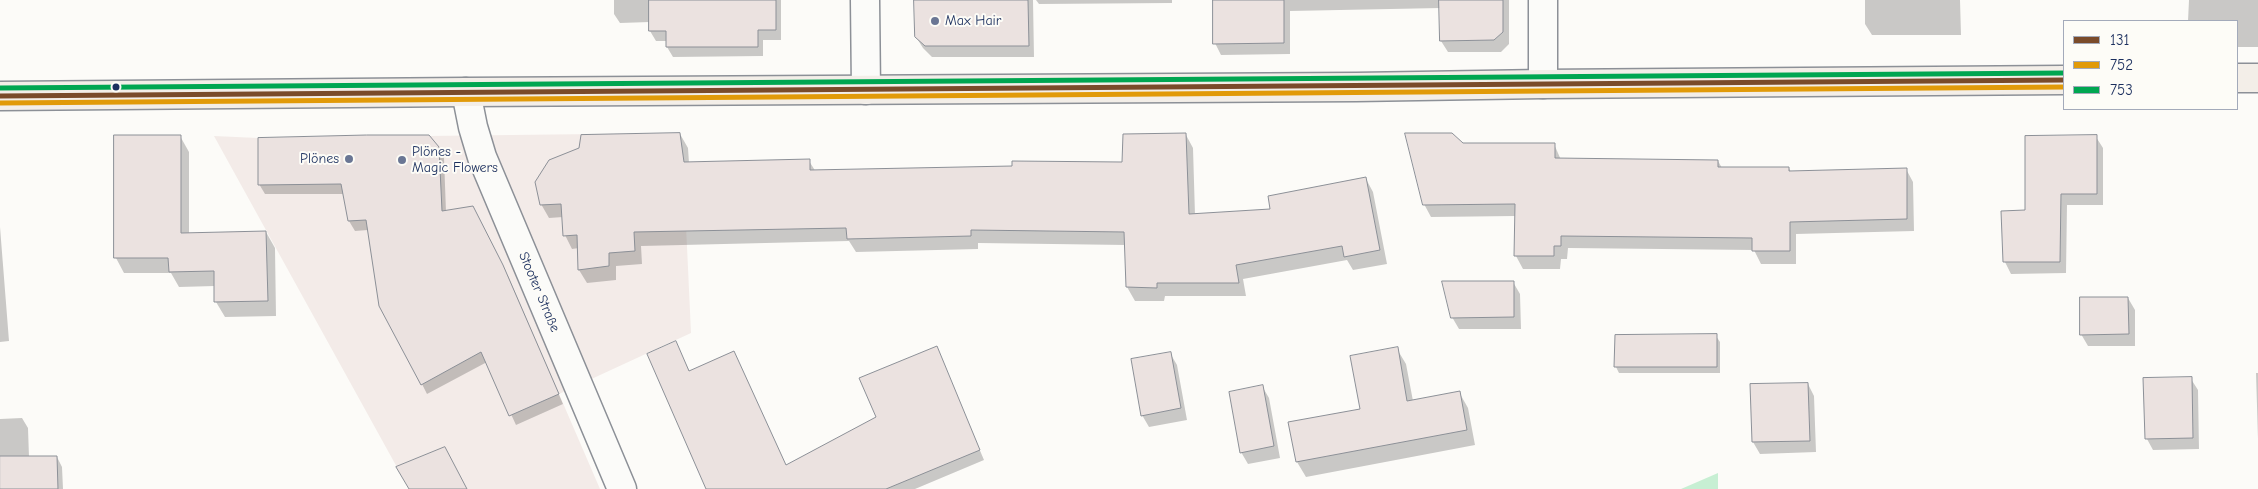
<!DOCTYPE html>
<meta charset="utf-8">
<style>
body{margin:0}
#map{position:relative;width:2258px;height:489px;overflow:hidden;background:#fcfbf8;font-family:"Comic Neue",sans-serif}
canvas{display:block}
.legend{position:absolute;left:2063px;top:20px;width:175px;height:90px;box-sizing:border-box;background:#fdfcf7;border:1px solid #a3aaba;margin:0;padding:6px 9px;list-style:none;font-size:15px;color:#1b2f5e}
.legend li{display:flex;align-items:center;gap:10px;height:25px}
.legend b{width:25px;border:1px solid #a3aaba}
</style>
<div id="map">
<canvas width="2258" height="489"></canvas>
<ul class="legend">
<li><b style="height:6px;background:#7a4b2a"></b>131</li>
<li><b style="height:6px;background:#e19a09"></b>752</li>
<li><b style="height:6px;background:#00a651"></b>753</li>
</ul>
</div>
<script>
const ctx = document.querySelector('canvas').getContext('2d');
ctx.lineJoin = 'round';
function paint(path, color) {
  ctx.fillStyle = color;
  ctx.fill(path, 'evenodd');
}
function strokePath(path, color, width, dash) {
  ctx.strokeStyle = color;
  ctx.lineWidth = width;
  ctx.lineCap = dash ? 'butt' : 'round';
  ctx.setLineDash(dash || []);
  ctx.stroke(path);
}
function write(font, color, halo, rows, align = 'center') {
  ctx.font = font + ' "Comic Neue",sans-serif';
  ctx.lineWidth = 4;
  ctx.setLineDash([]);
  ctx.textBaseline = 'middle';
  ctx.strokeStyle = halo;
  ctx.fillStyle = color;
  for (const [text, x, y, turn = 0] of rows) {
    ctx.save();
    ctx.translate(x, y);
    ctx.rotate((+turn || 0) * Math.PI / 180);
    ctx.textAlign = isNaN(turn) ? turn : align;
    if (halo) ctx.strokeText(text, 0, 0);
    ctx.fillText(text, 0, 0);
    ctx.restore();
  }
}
const built = new Path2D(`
 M 680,133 L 683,160 L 691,333 L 559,394 L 600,489 L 409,489 L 214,136 L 258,138 Z`);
const green = new Path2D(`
 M 1718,473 L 1718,489 L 1681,489 Z`);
const shadow = new Path2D(`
 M 614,0 L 781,0 L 781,40 L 763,40 L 763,56 L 673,57 L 667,47 L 667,41 L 656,41 L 650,31 L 650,22 L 620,23 L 614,14 Z
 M 916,0 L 1033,0 L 1034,57 L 932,57 L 923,48 L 916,37 Z
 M 1036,0 L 1172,0 L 1172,3 L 1039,4 Z
 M 1214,0 L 1509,0 L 1509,44 L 1501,52 L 1448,52 L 1441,41 L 1441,8 L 1290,11 L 1290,54 L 1221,55 L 1215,43 Z
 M 1865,0 L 1960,0 L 1961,35 L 1872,35 L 1865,24 Z
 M 2189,0 L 2258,0 L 2258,47 L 2237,47 L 2237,21 L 2188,21 Z
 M 680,134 L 688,148 L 689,163 L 809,161 L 816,172 L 1123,164 L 1186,135 L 1193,148 L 1195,215 L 1272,210 L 1366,179 L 1373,192 L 1387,264 L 1353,270 L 1347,260 L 1243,279 L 1246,296 L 1165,296 L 1164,301 L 1135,301 L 1127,287 L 1126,245 L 978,243 L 978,249 L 856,252 L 849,241 L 641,246 L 642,264 L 616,266 L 616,280 L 587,283 L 579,270 L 579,248 L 572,249 L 565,235 L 563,217 L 549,218 L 541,204 Z
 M 180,136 L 189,152 L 189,234 L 266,232 L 275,248 L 276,316 L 225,317 L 216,302 L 215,286 L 179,287 L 171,273 L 124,273 L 116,258 Z
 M 2096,137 L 2103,148 L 2103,205 L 2067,205 L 2066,273 L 2011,274 L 2005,262 L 2003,212 L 2027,212 Z
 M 1463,144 L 1554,144 L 1561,160 L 1718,161 L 1722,168 L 1789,168 L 1791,172 L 1906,169 L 1913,182 L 1914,231 L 1796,234 L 1796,264 L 1761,264 L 1754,250 L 1568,248 L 1567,259 L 1561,259 L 1560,269 L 1523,269 L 1516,256 L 1516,216 L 1431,217 L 1424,204 Z
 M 438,147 L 444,158 L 446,212 L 508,276 L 563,404 L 516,425 L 487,362 L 427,394 L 422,384 L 368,230 L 355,231 L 349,221 L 344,194 L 265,194 L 259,184 Z
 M 0,227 L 9,341 L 0,342 Z
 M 1513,282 L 1520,294 L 1521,329 L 1459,329 L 1452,317 Z
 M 2128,298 L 2135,310 L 2135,346 L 2088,346 L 2081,334 Z
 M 1716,336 L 1720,342 L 1720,373 L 1619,373 L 1616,367 Z
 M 675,343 L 690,372 L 734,352 L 786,466 L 877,418 L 936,347 L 984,460 L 915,489 L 707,489 Z
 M 1397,349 L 1406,364 L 1413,401 L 1459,392 L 1468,408 L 1475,445 L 1306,477 L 1297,462 L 1289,423 L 1361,410 Z
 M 1170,353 L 1177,365 L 1187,420 L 1149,427 L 1142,415 Z
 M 2256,373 L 2258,373 L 2258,440 L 2258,439 Z
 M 2191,379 L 2198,390 L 2199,449 L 2153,450 L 2147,439 Z
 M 1808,384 L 1814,396 L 1816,452 L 1760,454 L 1753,442 Z
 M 1262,386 L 1269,398 L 1280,458 L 1248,464 L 1241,452 Z
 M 22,418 L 28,428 L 29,457 L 57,457 L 62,467 L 63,489 L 0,489 L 0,419 Z`);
const building = new Path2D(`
 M 649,0 L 776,0 L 776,30 L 758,30 L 758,47 L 666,47 L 666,31 L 649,31 Z
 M 914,0 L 1028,0 L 1029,46 L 925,46 L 915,37 Z
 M 1213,0 L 1284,0 L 1284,43 L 1213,44 Z
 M 1439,0 L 1503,0 L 1503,32 L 1494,40 L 1440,41 Z
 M 680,133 L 684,162 L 810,159 L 810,170 L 1012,166 L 1012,161 L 1122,162 L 1123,134 L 1186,133 L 1189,214 L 1270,209 L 1268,196 L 1366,177 L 1380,250 L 1344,257 L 1342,246 L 1236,265 L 1239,283 L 1157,283 L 1157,288 L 1126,287 L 1124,232 L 971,230 L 971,236 L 847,239 L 846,228 L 634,232 L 635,251 L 609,253 L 609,266 L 578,270 L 577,235 L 563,236 L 561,204 L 540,205 L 535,182 L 549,160 L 579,148 L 581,135 Z
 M 1405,133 L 1452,133 L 1463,143 L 1555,143 L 1555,158 L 1718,160 L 1718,167 L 1789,167 L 1789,171 L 1907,168 L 1907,219 L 1790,222 L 1790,251 L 1752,251 L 1752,238 L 1561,236 L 1561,246 L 1554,246 L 1554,256 L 1514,256 L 1515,204 L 1423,205 Z
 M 114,135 L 181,135 L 181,233 L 266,231 L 268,301 L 214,302 L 214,271 L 169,272 L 168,258 L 114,258 Z
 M 367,135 L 429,135 L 439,147 L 442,211 L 473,206 L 503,265 L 559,394 L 509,416 L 481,352 L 421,385 L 379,306 L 366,220 L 348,221 L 341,184 L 258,185 L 258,138 Z
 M 2097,135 L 2097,194 L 2061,194 L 2060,262 L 2003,262 L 2001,211 L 2025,210 L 2025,136 Z
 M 1442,281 L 1514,281 L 1514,317 L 1451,318 Z
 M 2080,297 L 2128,297 L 2129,334 L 2080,335 Z
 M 1717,334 L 1717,367 L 1614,367 L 1615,335 Z
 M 676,341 L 689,371 L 734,351 L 786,465 L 876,417 L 859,378 L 937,346 L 980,450 L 886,489 L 706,489 L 647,354 Z
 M 1398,347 L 1407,401 L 1460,391 L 1467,430 L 1296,462 L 1288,422 L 1360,409 L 1350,356 Z
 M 1171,352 L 1181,408 L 1141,416 L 1131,359 Z
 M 2192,377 L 2193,438 L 2145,439 L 2143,378 Z
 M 1808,383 L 1810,441 L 1752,442 L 1750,384 Z
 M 1263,385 L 1274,446 L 1240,453 L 1229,392 Z
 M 445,447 L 467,489 L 409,489 L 396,467 Z
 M 0,456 L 57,456 L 58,489 L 0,489 Z`);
const street = new Path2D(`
 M 865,0 L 866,90
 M 1543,0 L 1543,84
 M 466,92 L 473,127 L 482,157 L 622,489`);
const primary = new Path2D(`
 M 2237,78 L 2258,78
 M 0,96 L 466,92 L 1356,87 L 1543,84 L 2064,80`);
const bus1 = new Path2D(`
 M 0,96 L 2064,80`);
const bus2 = new Path2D(`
 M 0,103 L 2064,87`);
const bus3 = new Path2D(`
 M 0,88 L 2064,73`);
const markers = [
 [935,21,5,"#6a7694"],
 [116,87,4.5,"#1b2f5e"],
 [349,159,5,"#6a7694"],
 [402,160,5,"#6a7694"]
];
const poiNames = [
 ["Max Hair",945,21],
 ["Plönes -",412,152],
 ["Magic Flowers",412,168],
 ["Plönes",339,159,"right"]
];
const streetNames = [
 ["Stooter Straße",539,292,67]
];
paint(built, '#f3ebe8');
paint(green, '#c7efd3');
paint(shadow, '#0003');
paint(building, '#ebe2e0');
strokePath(building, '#8c9097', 1);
strokePath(street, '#8c9097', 31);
strokePath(primary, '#8c9097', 31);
strokePath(street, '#fbfbf9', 28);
strokePath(primary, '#f3eee8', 28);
strokePath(bus1, '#7a4b2a', 5);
strokePath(bus2, '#e19a09', 5);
strokePath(bus3, '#00a651', 5);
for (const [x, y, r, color] of markers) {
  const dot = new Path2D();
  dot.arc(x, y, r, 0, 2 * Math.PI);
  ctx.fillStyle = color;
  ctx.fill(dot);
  strokePath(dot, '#fdfcf7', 2);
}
write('14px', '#1b2f5e', '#fdfcf7', poiNames, 'left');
write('14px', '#1b2f5e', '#fdfcf7', streetNames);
</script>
